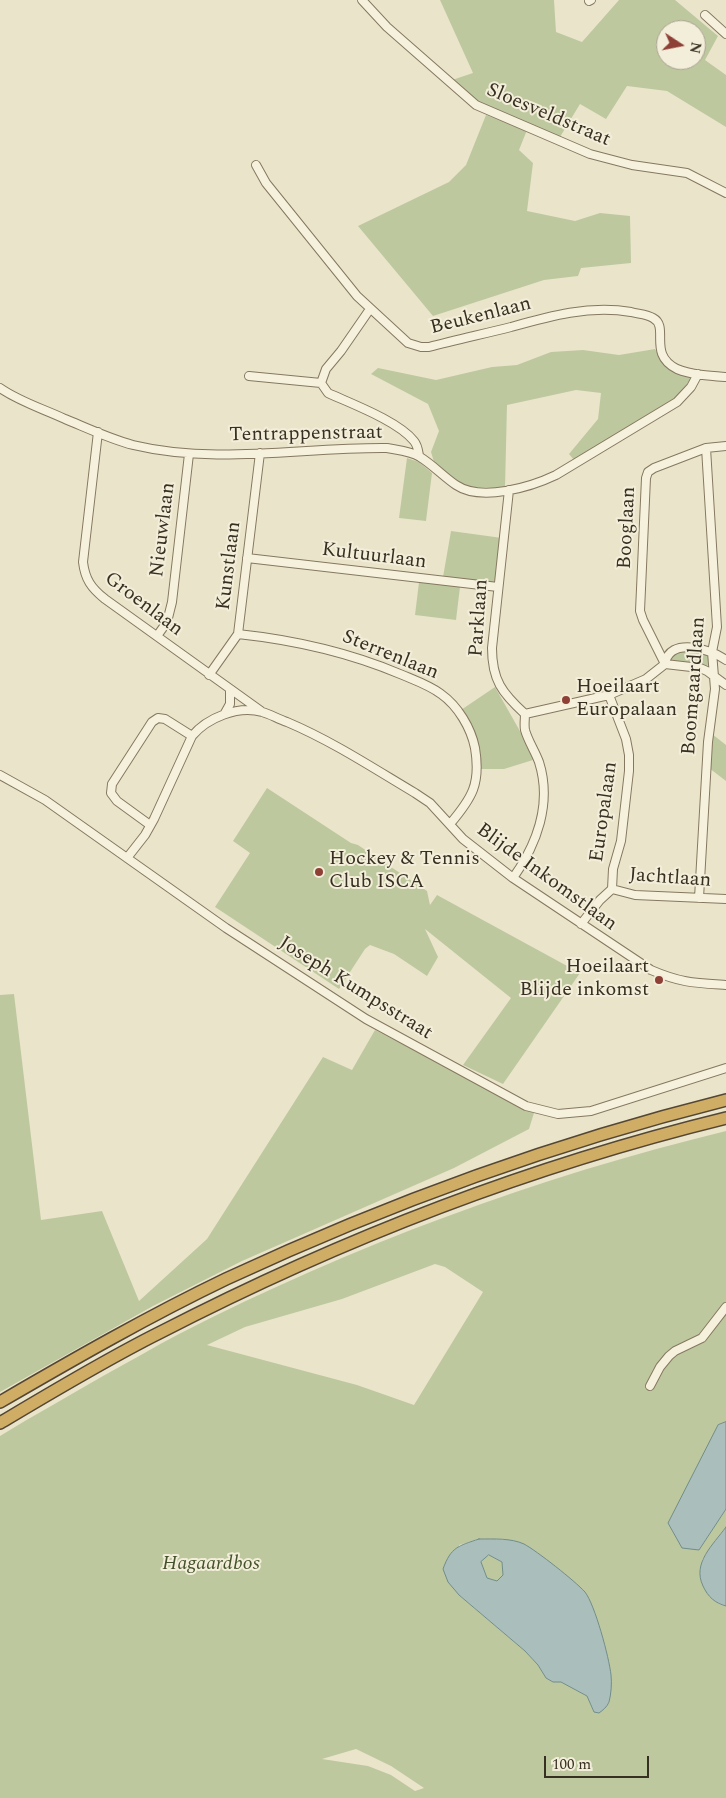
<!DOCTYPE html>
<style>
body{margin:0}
#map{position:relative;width:726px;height:1798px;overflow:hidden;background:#eae5ca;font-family:Spectral,serif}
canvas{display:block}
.north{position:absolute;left:656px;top:20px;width:50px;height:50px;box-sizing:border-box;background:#f3eed9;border:1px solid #a8a290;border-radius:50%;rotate:101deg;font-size:14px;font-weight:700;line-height:20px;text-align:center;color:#372f22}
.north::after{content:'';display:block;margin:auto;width:18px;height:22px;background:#8e4036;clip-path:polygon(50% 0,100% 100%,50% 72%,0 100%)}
.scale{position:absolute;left:544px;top:1756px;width:105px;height:22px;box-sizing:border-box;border:2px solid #372f22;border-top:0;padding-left:6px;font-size:15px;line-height:18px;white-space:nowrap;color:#372f22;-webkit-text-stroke:4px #f3eed9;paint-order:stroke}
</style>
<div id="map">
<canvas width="726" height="1798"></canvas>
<div class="north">N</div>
<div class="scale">100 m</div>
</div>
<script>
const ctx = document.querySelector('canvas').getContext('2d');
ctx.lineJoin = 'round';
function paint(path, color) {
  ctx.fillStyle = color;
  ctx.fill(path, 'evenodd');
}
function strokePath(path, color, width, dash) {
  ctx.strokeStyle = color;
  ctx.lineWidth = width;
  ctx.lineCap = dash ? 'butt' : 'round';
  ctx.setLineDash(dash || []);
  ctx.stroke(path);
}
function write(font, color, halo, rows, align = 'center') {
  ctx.font = font + ' Spectral,serif';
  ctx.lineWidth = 4;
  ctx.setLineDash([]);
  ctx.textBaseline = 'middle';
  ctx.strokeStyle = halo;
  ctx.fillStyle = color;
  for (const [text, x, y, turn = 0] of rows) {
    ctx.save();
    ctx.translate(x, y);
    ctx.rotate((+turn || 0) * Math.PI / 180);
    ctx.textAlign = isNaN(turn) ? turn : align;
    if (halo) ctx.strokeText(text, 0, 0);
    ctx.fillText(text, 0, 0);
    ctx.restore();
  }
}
const green = new Path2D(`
 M 440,0 L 554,0 L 556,32 L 582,42 L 619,0 L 675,0 L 718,36 L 705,60 L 726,75 L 726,127 L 667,91 L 627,86 L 606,119 L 580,104 L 560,137 L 476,101 L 452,80 L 473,73 ZM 666,30 L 696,30 L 696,60 L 666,60 Z
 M 486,115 L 527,130 L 519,150 L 533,163 L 527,211 L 575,221 L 600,213 L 630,216 L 631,263 L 581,268 L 578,276 L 544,280 L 433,316 L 358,226 L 449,182 L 466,165 Z
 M 655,349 L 667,368 L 693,376 L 676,398 L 574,460 L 569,454 L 598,419 L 601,393 L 576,390 L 507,405 L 505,488 L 467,487 L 435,465 L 431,452 L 439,431 L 428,404 L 371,374 L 378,368 L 436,380 L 492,367 L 517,365 L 551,352 L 583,350 L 619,355 Z
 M 407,458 L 419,462 L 432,473 L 426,521 L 399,518 Z
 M 451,531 L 502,538 L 495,584 L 443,577 Z
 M 419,582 L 460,587 L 456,620 L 415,615 Z
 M 696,650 L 708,656 L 709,664 L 706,667 L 693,663 L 672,662 L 671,657 L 676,652 Z
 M 495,687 L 529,747 L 533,760 L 504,769 L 480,769 L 461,710 Z
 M 712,734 L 726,745 L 726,781 L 709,768 Z
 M 267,788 L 351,843 L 358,845 L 427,891 L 430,905 L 437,895 L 580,973 L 503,1084 L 463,1065 L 511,998 L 425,929 L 438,957 L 427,976 L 394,954 L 370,945 L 365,949 L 339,989 L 215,907 L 250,853 L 233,841 Z
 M 14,994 L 41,1220 L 102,1211 L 139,1301 L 207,1239 L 323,1057 L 352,1070 L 375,1030 L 534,1113 L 529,1129 L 454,1168 L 242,1261 L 153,1306 L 0,1392 L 0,995 Z
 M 726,1131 L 726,1422 L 718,1426 L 699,1550 L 726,1509 L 726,1527 L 702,1560 L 719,1604 L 726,1606 L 726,1798 L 0,1798 L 0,1436 C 34,1415 69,1396 103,1376 C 129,1362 154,1347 179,1334 C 353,1245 537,1177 726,1131 ZM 435,1264 L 445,1267 L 483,1292 L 414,1405 L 357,1385 L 207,1345 L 245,1327 L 342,1299 ZM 479,1539 L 505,1539 L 585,1592 L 595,1615 L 603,1640 L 611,1676 L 609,1703 L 594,1712 L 587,1696 L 561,1682 L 553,1682 L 546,1678 L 538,1665 L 525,1651 L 459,1595 L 459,1545 ZM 356,1749 L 391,1766 L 424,1788 L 415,1791 L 391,1775 L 368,1766 L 322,1759 Z
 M 489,1555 L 502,1562 L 504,1575 L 497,1581 L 487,1578 L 480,1562 Z`);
const water = new Path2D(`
 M 726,1422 L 726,1509 L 699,1550 L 682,1548 L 668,1523 L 718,1425 Z
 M 726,1527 L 726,1606 C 715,1603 708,1597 703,1586 C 692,1563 713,1545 726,1527 Z
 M 479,1539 C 494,1539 511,1538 524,1544 C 537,1551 575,1581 585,1592 C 595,1605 609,1657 611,1675 C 612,1683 611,1695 609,1702 C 607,1707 603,1710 599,1713 L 594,1712 L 587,1696 L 561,1682 L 553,1682 L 546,1678 L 538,1665 L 525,1651 L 459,1595 L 448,1582 L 443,1569 C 451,1547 458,1546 479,1539 ZM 489,1555 L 502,1562 L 503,1575 L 497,1581 L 487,1578 L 481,1562 Z`);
const minor = new Path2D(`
 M 362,0 L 387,27 L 476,105 L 590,154 L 632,165 L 687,173 L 726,193
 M 589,1 L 591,0
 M 705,15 L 726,34
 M 256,165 L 266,183 L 357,296 L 408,343 L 421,347 L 429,347 C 456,340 483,334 511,327 C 550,316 589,305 631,312 C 638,314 647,314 653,318 C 670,327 647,354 677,369 C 692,375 710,376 726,377
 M 249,376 L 321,383 L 328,393 C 352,404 398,421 414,441 C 418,446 418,450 419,456
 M 321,383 L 326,369 L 341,351 L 370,309
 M 0,388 C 20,402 44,409 65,419 C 87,428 110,439 133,445 C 216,465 303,447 387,448 C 397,450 411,451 420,457 C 433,465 444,477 456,485 C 481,502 531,487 556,475 L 677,402 L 691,387 L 698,374
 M 98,432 L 83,562 C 85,579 91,588 105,599 L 261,711
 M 509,490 L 492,648 C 492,680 502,693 525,714 C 525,719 524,725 525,730 C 528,741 535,751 539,762 C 552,803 537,844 513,878
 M 247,558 L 498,587
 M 238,634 C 294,640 348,652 400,674 C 414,680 429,685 441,694 C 458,706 471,728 475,748 C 481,784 472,798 450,824
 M 157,636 L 167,622 L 172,602 L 189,454
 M 665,664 L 643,620 L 640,611 L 646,478 L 648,472 L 654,468 L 706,448 L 726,446
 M 665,664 C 669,636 711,649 726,660
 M 665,664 L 700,668 L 707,671 L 726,685
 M 209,675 L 238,634 L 260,453
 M 225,713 L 230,704 L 230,689
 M 525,714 L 609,695 L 646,679 L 665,664
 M 0,775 L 45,800 L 226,928 L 366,1019 L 526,1106 L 558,1114 L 591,1111 L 726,1068
 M 150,825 L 117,801 L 111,793 L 112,784 L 152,722 L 158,718 L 165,719 L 192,736
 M 127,858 L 145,835 L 154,819 L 192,736 C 207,718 238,705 262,712 C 270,714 278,719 287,722 C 332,741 373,768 415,793 L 430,803 L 463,839 L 513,878 L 651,970 C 681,983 695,983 726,985
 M 612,889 L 635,895 L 726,899
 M 699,898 L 708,742 L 715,689 L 712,652 L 717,627 L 706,448
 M 581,924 L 600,900 L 612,889 L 613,869 L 621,841 L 629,771 L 629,755 L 626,739 L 609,695
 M 650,1386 L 660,1367 L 669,1356 L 675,1351 L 702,1338 L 726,1307`);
const highway = new Path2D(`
 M 0,1402 C 74,1359 149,1316 226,1279 C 387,1204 554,1143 726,1100
 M 0,1423 C 52,1392 105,1360 159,1333 C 339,1240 530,1166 726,1118`);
const markers = [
 [566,700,5,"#8e4036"],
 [319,872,5,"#8e4036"],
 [659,980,5,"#8e4036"]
];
const streetNames = [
 ["Sloesveldstraat",548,116,23],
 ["Beukenlaan",481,317,-14],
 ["Tentrappenstraat",306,435,-1],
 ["Booglaan",628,528,-87],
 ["Nieuwlaan",164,530,-83],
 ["Kultuurlaan",374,557,7],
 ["Kunstlaan",230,566,-83],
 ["Groenlaan",143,605,37],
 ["Parklaan",480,618,-86],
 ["Sterrenlaan",390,656,22],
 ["Boomgaardlaan",695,686,-86],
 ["Europalaan",605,812,-82],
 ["Blijde Inkomstlaan",546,878,36],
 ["Jachtlaan",670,879,4],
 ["Joseph Kumpsstraat",355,989,32]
];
const poiNames = [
 ["Hoeilaart",576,688],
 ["Europalaan",576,711],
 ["Hockey & Tennis",329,860],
 ["Club ISCA",329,883],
 ["Hoeilaart",649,968,"right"],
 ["Blijde inkomst",649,991,"right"]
];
const parkNames = [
 ["Hagaardbos",211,1565]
];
paint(green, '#bec89f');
paint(water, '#aabfbc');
strokePath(water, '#718d8a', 1);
strokePath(minor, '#857860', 10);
strokePath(highway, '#544634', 14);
strokePath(minor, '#f6f1dd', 8);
strokePath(highway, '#d0ad65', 11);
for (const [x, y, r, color] of markers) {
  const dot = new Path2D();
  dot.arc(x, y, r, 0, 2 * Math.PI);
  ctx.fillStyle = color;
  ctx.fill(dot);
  strokePath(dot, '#f3eed9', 2);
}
write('20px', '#372f22', '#f3eed9', streetNames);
write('20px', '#372f22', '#f3eed9', poiNames, 'left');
write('italic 20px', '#43522b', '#f3eed9', parkNames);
</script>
